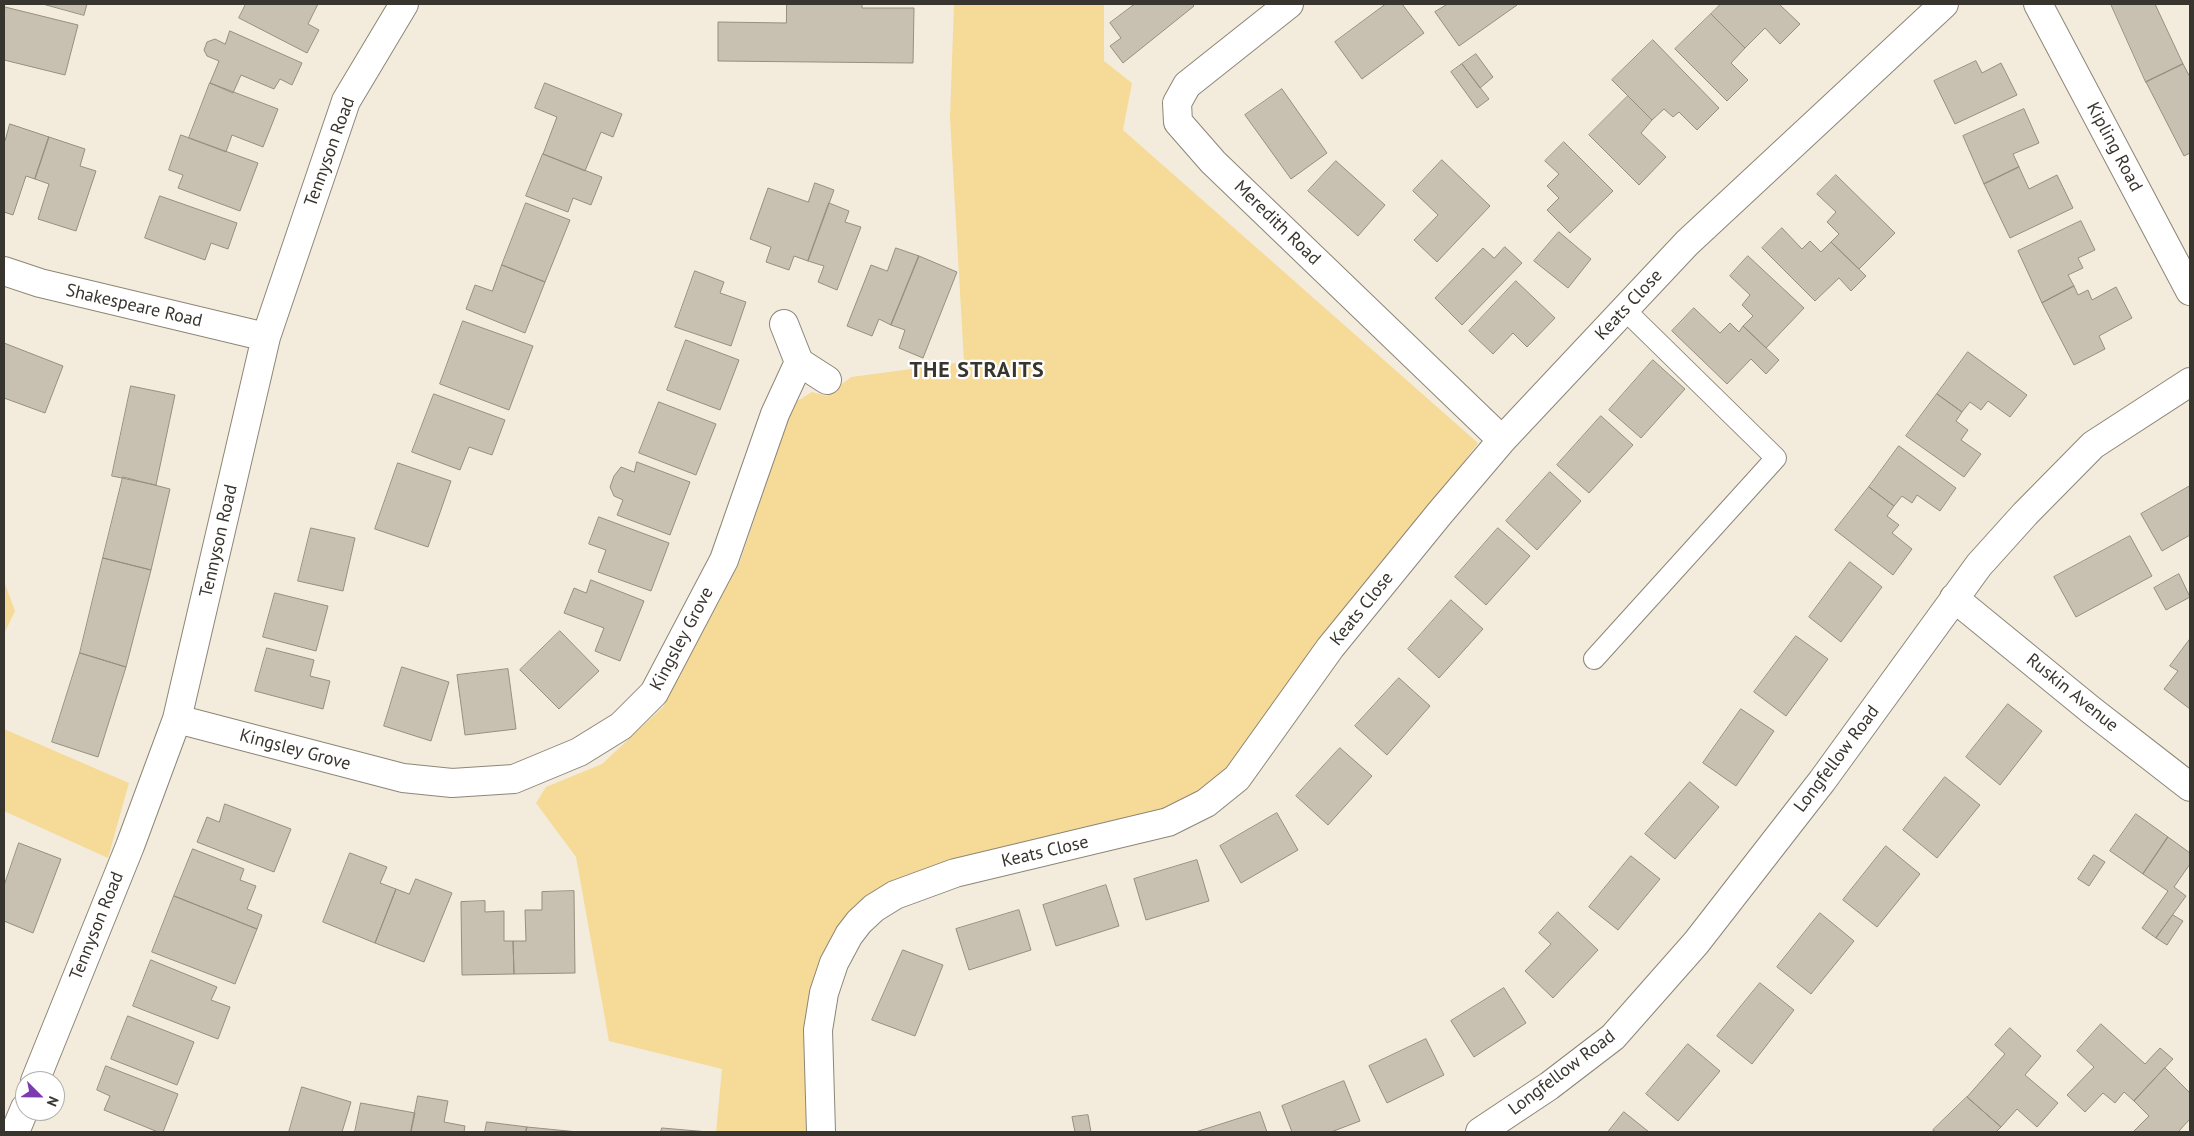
<!DOCTYPE html>
<style>
body{margin:0}
#map{position:relative;width:2194px;height:1136px;overflow:hidden;background:#f3ecdc;font-family:"PT Sans",sans-serif}
canvas{display:block}
.frame{position:absolute;inset:0;border:5px solid #38352f;pointer-events:none}
.north{position:absolute;left:15px;top:1071px;width:50px;height:50px;box-sizing:border-box;background:#fff;border:1px solid #afaeac;border-radius:50%;rotate:113deg;font-size:14px;font-weight:700;line-height:20px;text-align:center;color:#38352f}
.north::after{content:'';display:block;margin:auto;width:18px;height:22px;background:#7d3bb0;clip-path:polygon(50% 0,100% 100%,50% 72%,0 100%)}
</style>
<div id="map">
<canvas width="2194" height="1136"></canvas>
<div class="frame"></div>
<div class="north">N</div>
</div>
<script>
const ctx = document.querySelector('canvas').getContext('2d');
ctx.lineJoin = 'round';
function paint(path, color) {
  ctx.fillStyle = color;
  ctx.fill(path, 'evenodd');
}
function strokePath(path, color, width, dash) {
  ctx.strokeStyle = color;
  ctx.lineWidth = width;
  ctx.lineCap = dash ? 'butt' : 'round';
  ctx.setLineDash(dash || []);
  ctx.stroke(path);
}
function write(font, color, halo, rows, align = 'center') {
  ctx.font = font + ' "PT Sans",sans-serif';
  ctx.lineWidth = 4.5;
  ctx.setLineDash([]);
  ctx.textBaseline = 'middle';
  ctx.strokeStyle = halo;
  ctx.fillStyle = color;
  for (const [text, x, y, turn = 0] of rows) {
    ctx.save();
    ctx.translate(x, y);
    ctx.rotate((+turn || 0) * Math.PI / 180);
    ctx.textAlign = isNaN(turn) ? turn : align;
    if (halo) ctx.strokeText(text, 0, 0);
    ctx.fillText(text, 0, 0);
    ctx.restore();
  }
}
const green = new Path2D(`
 M 954,4 L 1104,4 L 1104,61 L 1132,83 L 1123,130 L 1478,443 L 1228,775 L 1160,814 L 845,921 L 808,1132 L 716,1132 L 722,1069 L 609,1041 L 576,857 L 536,803 L 546,787 L 602,764 L 663,707 L 739,564 L 794,403 L 812,392 L 827,396 L 851,377 L 964,362 L 950,118 Z
 M 4,581 L 15,611 L 4,634 Z
 M 4,729 L 129,783 L 108,858 L 4,811 Z`);
const building = new Path2D(`
 M 43,4 L 87,4 L 84,15 Z
 M 246,4 L 318,4 L 308,24 L 319,30 L 307,53 L 239,18 Z
 M 787,4 L 862,4 L 862,8 L 914,8 L 913,63 L 718,61 L 718,22 L 786,23 Z
 M 1135,4 L 1192,4 L 1194,6 L 1123,63 L 1110,46 L 1121,38 L 1110,23 Z
 M 1386,4 L 1402,4 L 1424,33 L 1362,79 L 1335,42 Z
 M 1448,4 L 1516,4 L 1517,5 L 1459,46 L 1435,12 Z
 M 1721,4 L 1779,4 L 1800,24 L 1780,44 L 1765,28 L 1745,48 L 1711,14 Z
 M 2111,4 L 2155,4 L 2183,64 L 2146,82 Z
 M 5,7 L 78,25 L 65,75 L 4,60 Z
 M 1711,14 L 1745,48 L 1731,63 L 1748,80 L 1727,101 L 1675,49 Z
 M 230,31 L 302,63 L 292,85 L 280,79 L 274,89 L 241,75 L 233,93 L 210,83 L 219,61 L 207,56 L 204,50 L 207,42 L 215,39 L 225,44 Z
 M 1653,40 L 1719,108 L 1697,130 L 1679,112 L 1673,117 L 1664,109 L 1652,120 L 1612,80 Z
 M 1476,54 L 1493,77 L 1480,88 L 1462,64 Z
 M 1976,61 L 1982,73 L 2001,63 L 2017,95 L 1955,124 L 1934,81 Z
 M 1462,64 L 1489,99 L 1477,108 L 1451,72 Z
 M 2183,64 L 2190,77 L 2190,153 L 2184,156 L 2146,82 Z
 M 210,83 L 278,109 L 263,147 L 232,135 L 226,152 L 189,138 Z
 M 545,83 L 622,114 L 613,137 L 601,132 L 585,171 L 543,154 L 557,117 L 535,108 Z
 M 1282,89 L 1327,153 L 1291,179 L 1245,115 Z
 M 1628,96 L 1652,120 L 1641,133 L 1666,157 L 1639,185 L 1589,135 Z
 M 2024,109 L 2039,143 L 2013,154 L 2019,167 L 1984,184 L 1963,136 Z
 M 10,124 L 49,137 L 35,179 L 26,176 L 13,215 L 4,212 L 4,139 L 5,140 Z
 M 181,135 L 258,163 L 240,211 L 178,188 L 183,175 L 169,170 Z
 M 49,137 L 85,149 L 80,166 L 96,171 L 76,231 L 38,219 L 49,184 L 35,179 Z
 M 1564,142 L 1613,191 L 1570,233 L 1547,210 L 1559,198 L 1547,186 L 1559,174 L 1545,161 Z
 M 543,154 L 602,177 L 591,205 L 573,198 L 568,212 L 526,196 Z
 M 1442,160 L 1490,206 L 1437,262 L 1414,240 L 1438,215 L 1413,191 Z
 M 1336,161 L 1385,205 L 1358,236 L 1308,191 Z
 M 2019,167 L 2029,189 L 2057,175 L 2073,208 L 2010,238 L 1984,184 Z
 M 1836,175 L 1895,233 L 1859,269 L 1831,242 L 1839,234 L 1827,222 L 1836,212 L 1817,194 Z
 M 815,183 L 834,190 L 808,261 L 794,256 L 789,270 L 766,262 L 771,247 L 750,239 L 768,188 L 808,202 Z
 M 160,196 L 237,223 L 228,249 L 211,243 L 205,260 L 145,238 Z
 M 526,203 L 570,220 L 545,282 L 502,265 Z
 M 829,203 L 849,211 L 845,222 L 861,227 L 837,290 L 818,282 L 824,266 L 808,261 Z
 M 2081,221 L 2095,250 L 2078,258 L 2083,268 L 2068,275 L 2074,286 L 2042,303 L 2018,251 Z
 M 1782,228 L 1802,249 L 1810,241 L 1821,252 L 1831,242 L 1866,276 L 1851,291 L 1839,278 L 1815,301 L 1762,248 Z
 M 1559,232 L 1591,259 L 1568,288 L 1534,261 Z
 M 1505,247 L 1522,263 L 1462,325 L 1435,298 L 1483,248 L 1494,258 Z
 M 896,248 L 919,256 L 891,325 L 879,319 L 872,336 L 847,326 L 871,265 L 887,271 Z
 M 919,256 L 957,272 L 923,358 L 899,348 L 905,330 L 891,325 Z
 M 1748,256 L 1804,308 L 1766,348 L 1743,326 L 1753,316 L 1742,305 L 1750,295 L 1730,276 Z
 M 502,265 L 545,282 L 525,333 L 466,309 L 475,285 L 492,291 Z
 M 695,271 L 724,282 L 720,293 L 746,302 L 731,346 L 675,327 Z
 M 1516,281 L 1555,318 L 1527,347 L 1513,333 L 1493,354 L 1469,331 Z
 M 2074,286 L 2078,295 L 2088,290 L 2092,300 L 2116,287 L 2132,318 L 2099,336 L 2105,349 L 2074,365 L 2042,303 Z
 M 1694,308 L 1720,333 L 1730,323 L 1739,332 L 1743,326 L 1779,360 L 1766,374 L 1751,359 L 1727,384 L 1672,331 Z
 M 463,321 L 533,346 L 509,410 L 440,384 Z
 M 686,340 L 739,360 L 720,410 L 667,390 Z
 M 4,343 L 63,366 L 45,413 L 4,398 Z
 M 1968,352 L 2027,395 L 2010,417 L 1988,401 L 1981,410 L 1970,402 L 1962,412 L 1937,394 Z
 M 1653,360 L 1685,389 L 1641,438 L 1609,410 Z
 M 131,386 L 175,395 L 156,485 L 112,476 Z
 M 434,394 L 505,420 L 492,455 L 469,447 L 460,470 L 412,452 Z
 M 1937,394 L 1962,412 L 1956,421 L 1968,430 L 1961,440 L 1981,454 L 1964,477 L 1906,436 Z
 M 659,402 L 716,424 L 696,475 L 639,453 Z
 M 1601,416 L 1633,445 L 1589,493 L 1557,465 Z
 M 1899,446 L 1956,488 L 1940,511 L 1917,495 L 1912,503 L 1902,496 L 1894,506 L 1869,487 Z
 M 637,462 L 690,482 L 670,535 L 617,515 L 623,500 L 614,496 L 610,487 L 614,476 L 621,467 L 634,472 Z
 M 398,463 L 451,481 L 428,547 L 375,529 Z
 M 1550,472 L 1581,501 L 1537,550 L 1506,521 Z
 M 123,477 L 170,489 L 151,570 L 103,558 Z
 M 2190,486 L 2190,535 L 2162,551 L 2141,514 Z
 M 1869,487 L 1894,506 L 1887,516 L 1899,525 L 1892,533 L 1912,549 L 1893,575 L 1835,530 Z
 M 599,517 L 669,543 L 651,591 L 598,572 L 606,550 L 589,544 Z
 M 311,528 L 355,538 L 343,591 L 298,581 Z
 M 1498,528 L 1530,556 L 1486,605 L 1455,577 Z
 M 2130,536 L 2152,576 L 2076,617 L 2054,577 Z
 M 103,558 L 151,570 L 126,667 L 80,653 Z
 M 1850,562 L 1882,587 L 1841,642 L 1809,617 Z
 M 2179,574 L 2190,597 L 2166,610 L 2154,588 Z
 M 591,580 L 644,601 L 620,661 L 595,651 L 604,628 L 564,613 L 574,588 L 586,593 Z
 M 275,593 L 328,606 L 316,651 L 263,637 Z
 M 1451,600 L 1483,629 L 1439,678 L 1408,649 Z
 M 560,631 L 599,671 L 559,709 L 520,670 Z
 M 1796,636 L 1828,659 L 1786,716 L 1754,692 Z
 M 2190,639 L 2190,709 L 2164,689 L 2178,671 L 2170,666 Z
 M 267,648 L 314,660 L 310,676 L 330,681 L 323,709 L 255,691 Z
 M 80,653 L 126,667 L 98,757 L 52,742 Z
 M 402,667 L 449,682 L 431,741 L 384,726 Z
 M 508,669 L 516,729 L 465,735 L 457,675 Z
 M 1399,678 L 1430,706 L 1387,755 L 1355,726 Z
 M 2008,704 L 2042,731 L 2000,785 L 1966,757 Z
 M 1741,709 L 1774,731 L 1736,786 L 1703,763 Z
 M 1340,748 L 1372,776 L 1328,825 L 1296,796 Z
 M 1945,777 L 1980,805 L 1937,858 L 1903,830 Z
 M 1690,782 L 1719,807 L 1675,859 L 1645,834 Z
 M 225,804 L 291,829 L 274,872 L 197,842 L 207,817 L 219,822 Z
 M 1277,813 L 1298,850 L 1241,883 L 1220,846 Z
 M 2136,814 L 2168,837 L 2143,874 L 2110,851 Z
 M 2168,837 L 2190,853 L 2190,864 L 2174,887 L 2186,896 L 2156,938 L 2142,928 L 2168,891 L 2143,874 Z
 M 19,843 L 61,859 L 33,933 L 4,921 L 4,886 Z
 M 1886,846 L 1920,874 L 1877,927 L 1843,900 Z
 M 193,849 L 244,869 L 240,880 L 256,886 L 247,909 L 262,915 L 257,929 L 174,896 Z
 M 350,853 L 387,867 L 380,883 L 396,889 L 375,943 L 323,922 Z
 M 2094,855 L 2105,862 L 2089,886 L 2078,879 Z
 M 1631,856 L 1660,879 L 1618,930 L 1589,907 Z
 M 1197,860 L 1209,901 L 1146,920 L 1134,879 Z
 M 416,879 L 452,893 L 424,962 L 375,943 L 396,889 L 409,894 Z
 M 1106,885 L 1119,926 L 1056,946 L 1043,905 Z
 M 574,891 L 575,973 L 514,974 L 513,941 L 526,941 L 525,910 L 542,910 L 542,892 Z
 M 174,896 L 257,929 L 235,984 L 152,952 Z
 M 485,901 L 485,912 L 504,911 L 504,941 L 513,941 L 514,974 L 462,975 L 461,902 Z
 M 1019,910 L 1031,950 L 969,970 L 956,929 Z
 M 1558,912 L 1598,950 L 1553,998 L 1525,971 L 1551,944 L 1539,933 Z
 M 1820,913 L 1854,941 L 1811,994 L 1777,967 Z
 M 2173,915 L 2183,921 L 2167,945 L 2156,938 Z
 M 903,950 L 943,965 L 915,1036 L 872,1020 Z
 M 151,960 L 217,987 L 211,1000 L 230,1007 L 218,1039 L 133,1006 Z
 M 1760,983 L 1794,1010 L 1752,1064 L 1717,1036 Z
 M 1504,988 L 1526,1023 L 1474,1057 L 1451,1021 Z
 M 128,1016 L 194,1042 L 177,1085 L 111,1059 Z
 M 2101,1024 L 2145,1064 L 2160,1048 L 2173,1059 L 2134,1101 L 2124,1092 L 2115,1103 L 2103,1093 L 2085,1112 L 2067,1095 L 2094,1067 L 2077,1051 Z
 M 2010,1028 L 2041,1056 L 2025,1075 L 2058,1103 L 2037,1127 L 2017,1109 L 2001,1127 L 1967,1097 L 2005,1054 L 1995,1045 Z
 M 1426,1039 L 1444,1075 L 1387,1103 L 1369,1066 Z
 M 1688,1044 L 1720,1071 L 1678,1121 L 1646,1094 Z
 M 106,1066 L 178,1094 L 163,1132 L 158,1132 L 104,1110 L 110,1096 L 97,1090 Z
 M 2165,1068 L 2190,1093 L 2190,1119 L 2178,1132 L 2133,1132 L 2149,1116 L 2134,1101 Z
 M 1344,1081 L 1360,1121 L 1331,1132 L 1292,1132 L 1282,1106 Z
 M 302,1087 L 351,1102 L 342,1132 L 289,1132 Z
 M 418,1096 L 448,1101 L 444,1122 L 465,1126 L 464,1132 L 411,1132 Z
 M 1967,1097 L 2001,1127 L 1996,1132 L 1936,1132 L 1933,1130 Z
 M 361,1103 L 415,1113 L 411,1132 L 355,1132 Z
 M 1260,1112 L 1267,1132 L 1196,1132 Z
 M 1624,1112 L 1649,1132 L 1608,1132 Z
 M 1088,1115 L 1091,1132 L 1075,1132 L 1072,1117 Z
 M 487,1122 L 527,1127 L 526,1132 L 485,1132 Z
 M 527,1127 L 578,1132 L 526,1132 Z
 M 662,1128 L 709,1132 L 661,1132 Z`);
const lane = new Path2D(`
 M 1594,659 L 1776,458 L 1625,310`);
const street = new Path2D(`
 M 1289,4 L 1187,85 L 1177,103 L 1178,122 L 1213,162 L 1502,440
 M 2038,4 L 2190,291
 M 4,271 L 40,283 L 266,337
 M 784,324 L 799,362 L 827,380
 M 1954,598 L 2091,710 L 2190,787
 M 177,719 L 403,778 L 452,783 L 514,779 L 579,752 L 621,726 L 654,693 L 724,560 L 775,414 L 799,362
 M 35,1081 L 130,846 L 177,719 L 266,337 L 346,101 L 404,4
 M 15,1132 L 25,1108
 M 821,1132 L 818,1030 L 824,993 L 834,963 L 849,935 L 859,922 L 874,908 L 895,895 L 955,873 L 1168,822 L 1206,803 L 1237,778 L 1330,648 L 1440,513 L 1502,440 L 1687,243 L 1944,4
 M 1480,1132 L 1549,1086 L 1613,1037 L 1696,943 L 1822,781 L 1979,565 L 2025,514 L 2093,445 L 2190,382`);
const streetNames = [
 ["Kipling Road",2114,147,62],
 ["Tennyson Road",330,152,-70],
 ["Meredith Road",1277,223,44],
 ["Keats Close",1629,305,-47],
 ["Shakespeare Road",134,306,13],
 ["Tennyson Road",219,541,-77],
 ["Keats Close",1362,609,-51],
 ["Kingsley Grove",682,639,-62],
 ["Ruskin Avenue",2072,693,39],
 ["Kingsley Grove",295,750,15],
 ["Longfellow Road",1837,759,-53],
 ["Keats Close",1045,852,-13],
 ["Tennyson Road",97,926,-68],
 ["Longfellow Road",1562,1073,-37]
];
const districtNames = [
 ["THE STRAITS",977,371]
];
paint(green, '#f6da97');
paint(building, '#c8c1b1');
strokePath(building, '#958f80', 1);
strokePath(lane, '#8d8677', 22);
strokePath(street, '#8d8677', 30);
strokePath(lane, '#fff', 20);
strokePath(street, '#fff', 28);
write('18px', '#38352f', '#fff', streetNames);
ctx.letterSpacing = '1px';
write('bold 22px', '#38352f', '#fff', districtNames);
ctx.letterSpacing = '0px';
</script>
